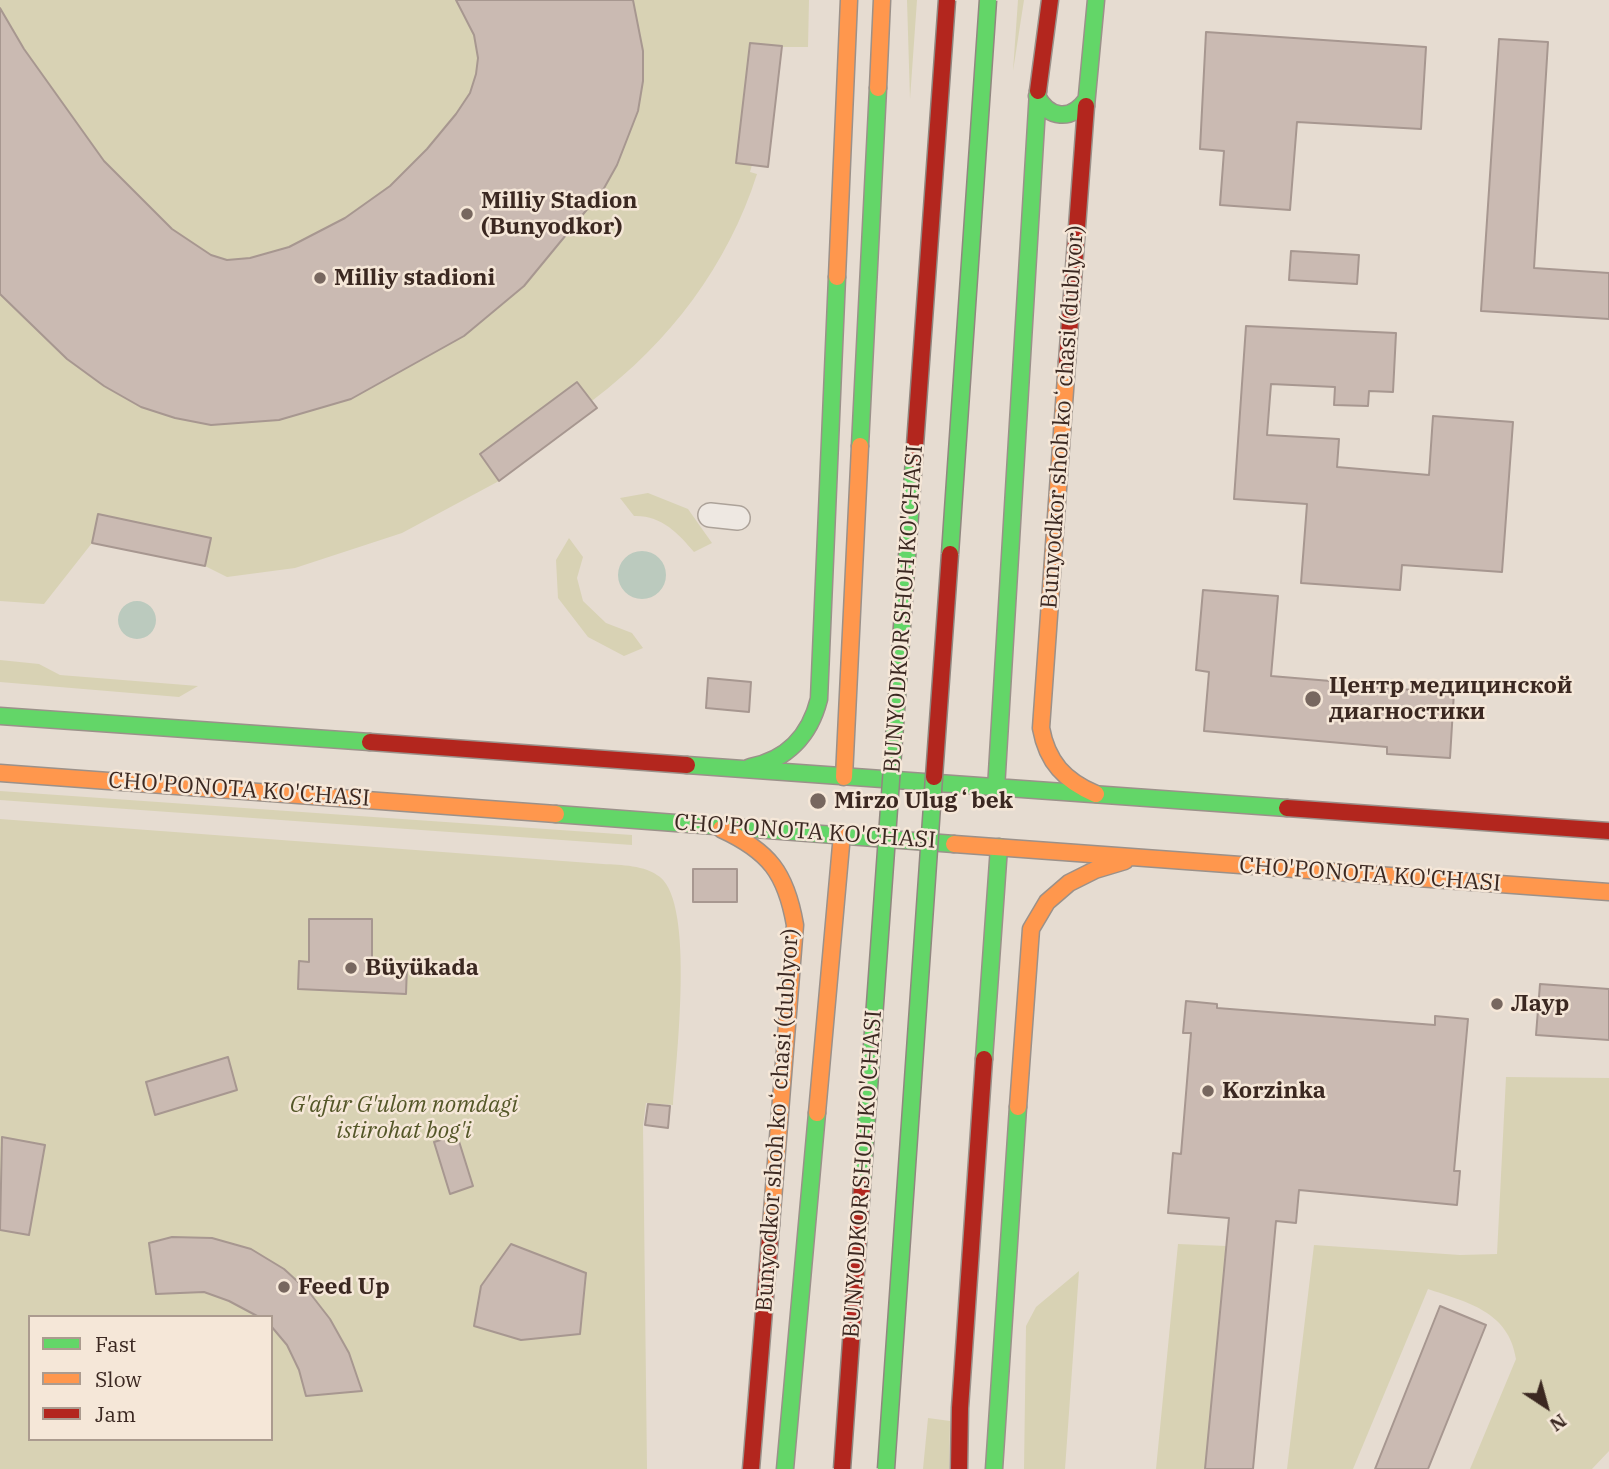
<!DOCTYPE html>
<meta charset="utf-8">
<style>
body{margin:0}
#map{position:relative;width:1609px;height:1469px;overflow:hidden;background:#e6dcd1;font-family:"IBM Plex Serif",serif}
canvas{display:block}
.legend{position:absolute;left:28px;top:1315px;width:245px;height:126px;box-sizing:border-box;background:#f5e7d8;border:2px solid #ab9b8f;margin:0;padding:9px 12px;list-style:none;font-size:21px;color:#3b2821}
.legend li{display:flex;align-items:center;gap:14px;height:35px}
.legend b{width:35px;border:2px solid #ab9b8f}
.north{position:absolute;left:1511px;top:1371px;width:70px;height:70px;-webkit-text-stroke:5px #f5e7d8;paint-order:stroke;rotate:144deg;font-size:19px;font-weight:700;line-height:28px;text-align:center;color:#3b2821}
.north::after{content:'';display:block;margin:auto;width:24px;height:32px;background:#3b2821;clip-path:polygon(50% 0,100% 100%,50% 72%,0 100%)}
</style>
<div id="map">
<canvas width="1609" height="1469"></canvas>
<ul class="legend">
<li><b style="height:9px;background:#63d668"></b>Fast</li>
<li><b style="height:9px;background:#ff974d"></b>Slow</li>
<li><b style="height:9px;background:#b3261e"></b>Jam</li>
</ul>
<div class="north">N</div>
</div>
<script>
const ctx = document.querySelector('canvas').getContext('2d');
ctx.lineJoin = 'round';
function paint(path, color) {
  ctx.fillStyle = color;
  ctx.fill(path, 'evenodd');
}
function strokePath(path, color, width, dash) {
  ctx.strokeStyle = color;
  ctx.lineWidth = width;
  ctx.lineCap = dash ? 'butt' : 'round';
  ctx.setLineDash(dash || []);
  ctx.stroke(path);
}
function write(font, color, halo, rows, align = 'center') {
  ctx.font = font + ' "IBM Plex Serif",serif';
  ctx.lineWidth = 5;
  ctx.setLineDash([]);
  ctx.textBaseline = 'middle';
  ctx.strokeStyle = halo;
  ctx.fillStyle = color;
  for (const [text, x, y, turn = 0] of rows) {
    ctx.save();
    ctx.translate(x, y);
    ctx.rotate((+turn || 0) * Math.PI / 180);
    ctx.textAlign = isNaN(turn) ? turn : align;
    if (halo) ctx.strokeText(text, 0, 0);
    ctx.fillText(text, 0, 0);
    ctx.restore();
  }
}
const green = new Path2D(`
 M 0,0 L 809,0 L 808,47 L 782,47 L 768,167 L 752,165 L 750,172 L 757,174 C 728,265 670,342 593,400 C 561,424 524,445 490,467 L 499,481 L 402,533 L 295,568 L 227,577 L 205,566 L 209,547 L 92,543 L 44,604 L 0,601 Z
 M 907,0 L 917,0 L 910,99 Z
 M 1018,0 L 1024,0 L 1013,71 Z
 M 648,493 L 688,509 L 712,543 L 694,552 C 678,533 661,515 634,516 L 620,498 Z
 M 569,538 L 583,557 L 577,578 L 583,601 L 606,623 L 632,633 L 643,648 L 624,656 L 588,637 L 558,598 L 556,560 Z
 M 0,660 L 39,664 L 60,675 L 198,686 L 179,697 L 0,682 Z
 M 0,791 L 632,835 L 632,845 L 0,800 Z
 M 0,819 L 603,864 C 621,865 645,865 660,877 C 695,905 676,1060 673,1105 L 646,1103 L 643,1126 L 647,1469 L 0,1469 ZM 30,1317 L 271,1317 L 271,1439 L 30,1439 Z
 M 1506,1077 L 1609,1078 L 1609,1451 L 1592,1469 L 1470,1469 L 1516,1359 C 1509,1311 1466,1302 1428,1289 L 1353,1469 L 1287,1469 L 1314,1245 L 1460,1255 L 1497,1254 Z
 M 1178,1244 L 1226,1246 L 1205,1469 L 1156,1469 Z
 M 1079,1271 L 1065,1469 L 1024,1469 L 1026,1326 L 1036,1307 Z
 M 928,1418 L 950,1421 L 949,1469 L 923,1469 Z`);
const water = new Path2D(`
 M618 575a24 24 0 1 1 48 0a24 24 0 1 1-48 0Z
 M118 620a19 19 0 1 1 38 0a19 19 0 1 1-38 0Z`);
const building = new Path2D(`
 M 456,0 L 633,0 L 643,51 L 643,81 L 638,111 L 617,165 L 603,190 L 524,286 L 464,336 L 351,399 L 279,420 L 211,425 L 175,418 L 141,407 L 104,386 L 67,359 L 0,294 L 0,8 L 24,49 L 104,161 L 172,229 L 211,255 L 227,260 L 250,258 L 289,247 L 345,218 L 390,186 L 427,149 L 456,114 L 470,93 L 476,74 L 478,58 L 474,35 Z
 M 1206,32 L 1426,47 L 1421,129 L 1297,122 L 1290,210 L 1220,205 L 1224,151 L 1200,149 Z
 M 1499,39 L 1548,42 L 1534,268 L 1609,273 L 1609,319 L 1481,311 Z
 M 750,43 L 782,46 L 768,167 L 736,163 Z
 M 1291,251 L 1359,255 L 1357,284 L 1289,280 Z
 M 1246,326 L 1396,333 L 1393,392 L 1369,391 L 1368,406 L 1334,405 L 1335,387 L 1271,384 L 1267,435 L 1339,439 L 1337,467 L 1429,475 L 1433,416 L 1513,422 L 1502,572 L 1402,565 L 1400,590 L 1301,583 L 1307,504 L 1234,499 Z
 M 577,382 L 597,408 L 499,481 L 480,454 Z
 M 98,514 L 211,538 L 205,566 L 92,543 Z
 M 1203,590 L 1278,596 L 1271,676 L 1378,685 L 1378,688 L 1454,692 L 1450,758 L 1387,754 L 1387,747 L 1204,731 L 1209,672 L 1196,670 Z
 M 708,678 L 751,682 L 749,712 L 706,708 Z
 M 693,869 L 737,869 L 737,902 L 693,902 Z
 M 309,919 L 372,919 L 372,965 L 407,966 L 406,994 L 298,989 L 299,961 L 309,962 Z
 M 1540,984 L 1609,989 L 1609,1040 L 1536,1035 Z
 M 1186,1001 L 1217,1004 L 1217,1008 L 1435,1025 L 1435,1016 L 1468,1019 L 1454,1171 L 1460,1171 L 1457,1205 L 1299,1190 L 1296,1223 L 1276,1221 L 1253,1469 L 1205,1469 L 1229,1218 L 1168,1213 L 1173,1153 L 1181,1154 L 1191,1033 L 1183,1033 Z
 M 228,1057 L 237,1090 L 155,1115 L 146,1082 Z
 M 648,1104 L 670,1106 L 668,1128 L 645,1125 Z
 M 457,1135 L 473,1186 L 450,1194 L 434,1142 Z
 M 2,1137 L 45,1145 L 29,1235 L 0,1230 Z
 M 172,1237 L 212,1238 L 251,1249 L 284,1269 L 309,1292 L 330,1319 L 349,1353 L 362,1391 L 306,1396 L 299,1370 L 287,1345 L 271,1326 L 271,1317 L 259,1317 L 229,1301 L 204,1292 L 156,1294 L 149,1243 Z
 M 511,1244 L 586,1273 L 580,1334 L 521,1340 L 474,1326 L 481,1286 Z
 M 1440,1306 L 1486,1325 L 1428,1469 L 1375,1469 Z`);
const street = new Path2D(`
 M 710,515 L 738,518`);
const fast = new Path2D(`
 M 1037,96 C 1049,119 1071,121 1086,100
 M 1086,106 L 1096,0
 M 860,446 L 878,88
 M 0,716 L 370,742
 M 687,765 L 1287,808
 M 750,767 C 787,760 810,735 819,699 L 837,277
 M 996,789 L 1038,91
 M 556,814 L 954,844
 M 984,1059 L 999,847
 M 785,1469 L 817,1113
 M 994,1469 L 1018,1107`);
const slow = new Path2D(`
 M 878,88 L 882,0
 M 837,277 L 849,0
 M 1067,362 L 1041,728 C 1047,762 1065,781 1096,794
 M 0,773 L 556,814
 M 844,777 L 860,446
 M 721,829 C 769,851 786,873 795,925 L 771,1225
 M 954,844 L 1609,892
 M 1018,1107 L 1031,929 L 1047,902 L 1069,883 L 1095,870 L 1125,861
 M 817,1113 L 842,834`);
const jam = new Path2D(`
 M 1038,91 L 1050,0
 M 1067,362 L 1086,106
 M 370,742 L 687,765
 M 1287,808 L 1609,831
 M 751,1469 L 771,1225
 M 959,1469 L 960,1408 L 984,1059`);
const fastBridge = new Path2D(`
 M 950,554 L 988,0
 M 862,1186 L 914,459
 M 886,1469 L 934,777`);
const jamBridge = new Path2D(`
 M 914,459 L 947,0
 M 934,777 L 950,554
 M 842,1469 L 862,1186`);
const markers = [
 [467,214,7,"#77675f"],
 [320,278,7,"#77675f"],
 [1313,699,9,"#77675f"],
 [818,801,9,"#77675f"],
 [351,968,7,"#77675f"],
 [1497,1004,7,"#77675f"],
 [1208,1091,7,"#77675f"],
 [284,1287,7,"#77675f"]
];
const poiNames = [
 ["Milliy Stadion",481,201],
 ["(Bunyodkor)",481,227],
 ["Milliy stadioni",334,278],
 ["Центр медицинской",1329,686],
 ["диагностики",1329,712],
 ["Mirzo Ulugʻbek",834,801],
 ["Büyükada",365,968],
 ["Лаур",1511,1004],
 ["Korzinka",1222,1091],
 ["Feed Up",298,1287]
];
const streetNames = [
 ["Bunyodkor shoh koʻchasi (dublyor)",1063,417,-86],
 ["BUNYODKOR SHOH KO'CHASI",904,609,-86],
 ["CHO'PONOTA KO'CHASI",239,790,4],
 ["CHO'PONOTA KO'CHASI",805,832,4],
 ["CHO'PONOTA KO'CHASI",1370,875,4],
 ["Bunyodkor shoh koʻchasi (dublyor)",778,1120,-86],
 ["BUNYODKOR SHOH KO'CHASI",863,1174,-86]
];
const parkNames = [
 ["G'afur G'ulom nomdagi",404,1105],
 ["istirohat bog'i",404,1131]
];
paint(green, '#d8d2b4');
paint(water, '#bbcabe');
paint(building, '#cabab2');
strokePath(building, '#a79790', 2);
strokePath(street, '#aca299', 26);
strokePath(fast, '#9b918a', 19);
strokePath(slow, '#9b918a', 19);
strokePath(jam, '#9b918a', 19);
strokePath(street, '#eee8e2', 23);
strokePath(fast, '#63d668', 16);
strokePath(slow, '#ff974d', 16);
strokePath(jam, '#b3261e', 16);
strokePath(fastBridge, '#918780', 19, []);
strokePath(jamBridge, '#918780', 19, []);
strokePath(fastBridge, '#63d668', 16);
strokePath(jamBridge, '#b3261e', 16);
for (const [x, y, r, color] of markers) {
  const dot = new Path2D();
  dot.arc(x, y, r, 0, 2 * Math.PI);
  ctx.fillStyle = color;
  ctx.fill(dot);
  strokePath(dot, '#f5e7d8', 2.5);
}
write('bold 23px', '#3b2821', '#f5e7d8', poiNames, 'left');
write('23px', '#3b2821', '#f5e7d8', streetNames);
write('italic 23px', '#545728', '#f5e7d8', parkNames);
</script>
